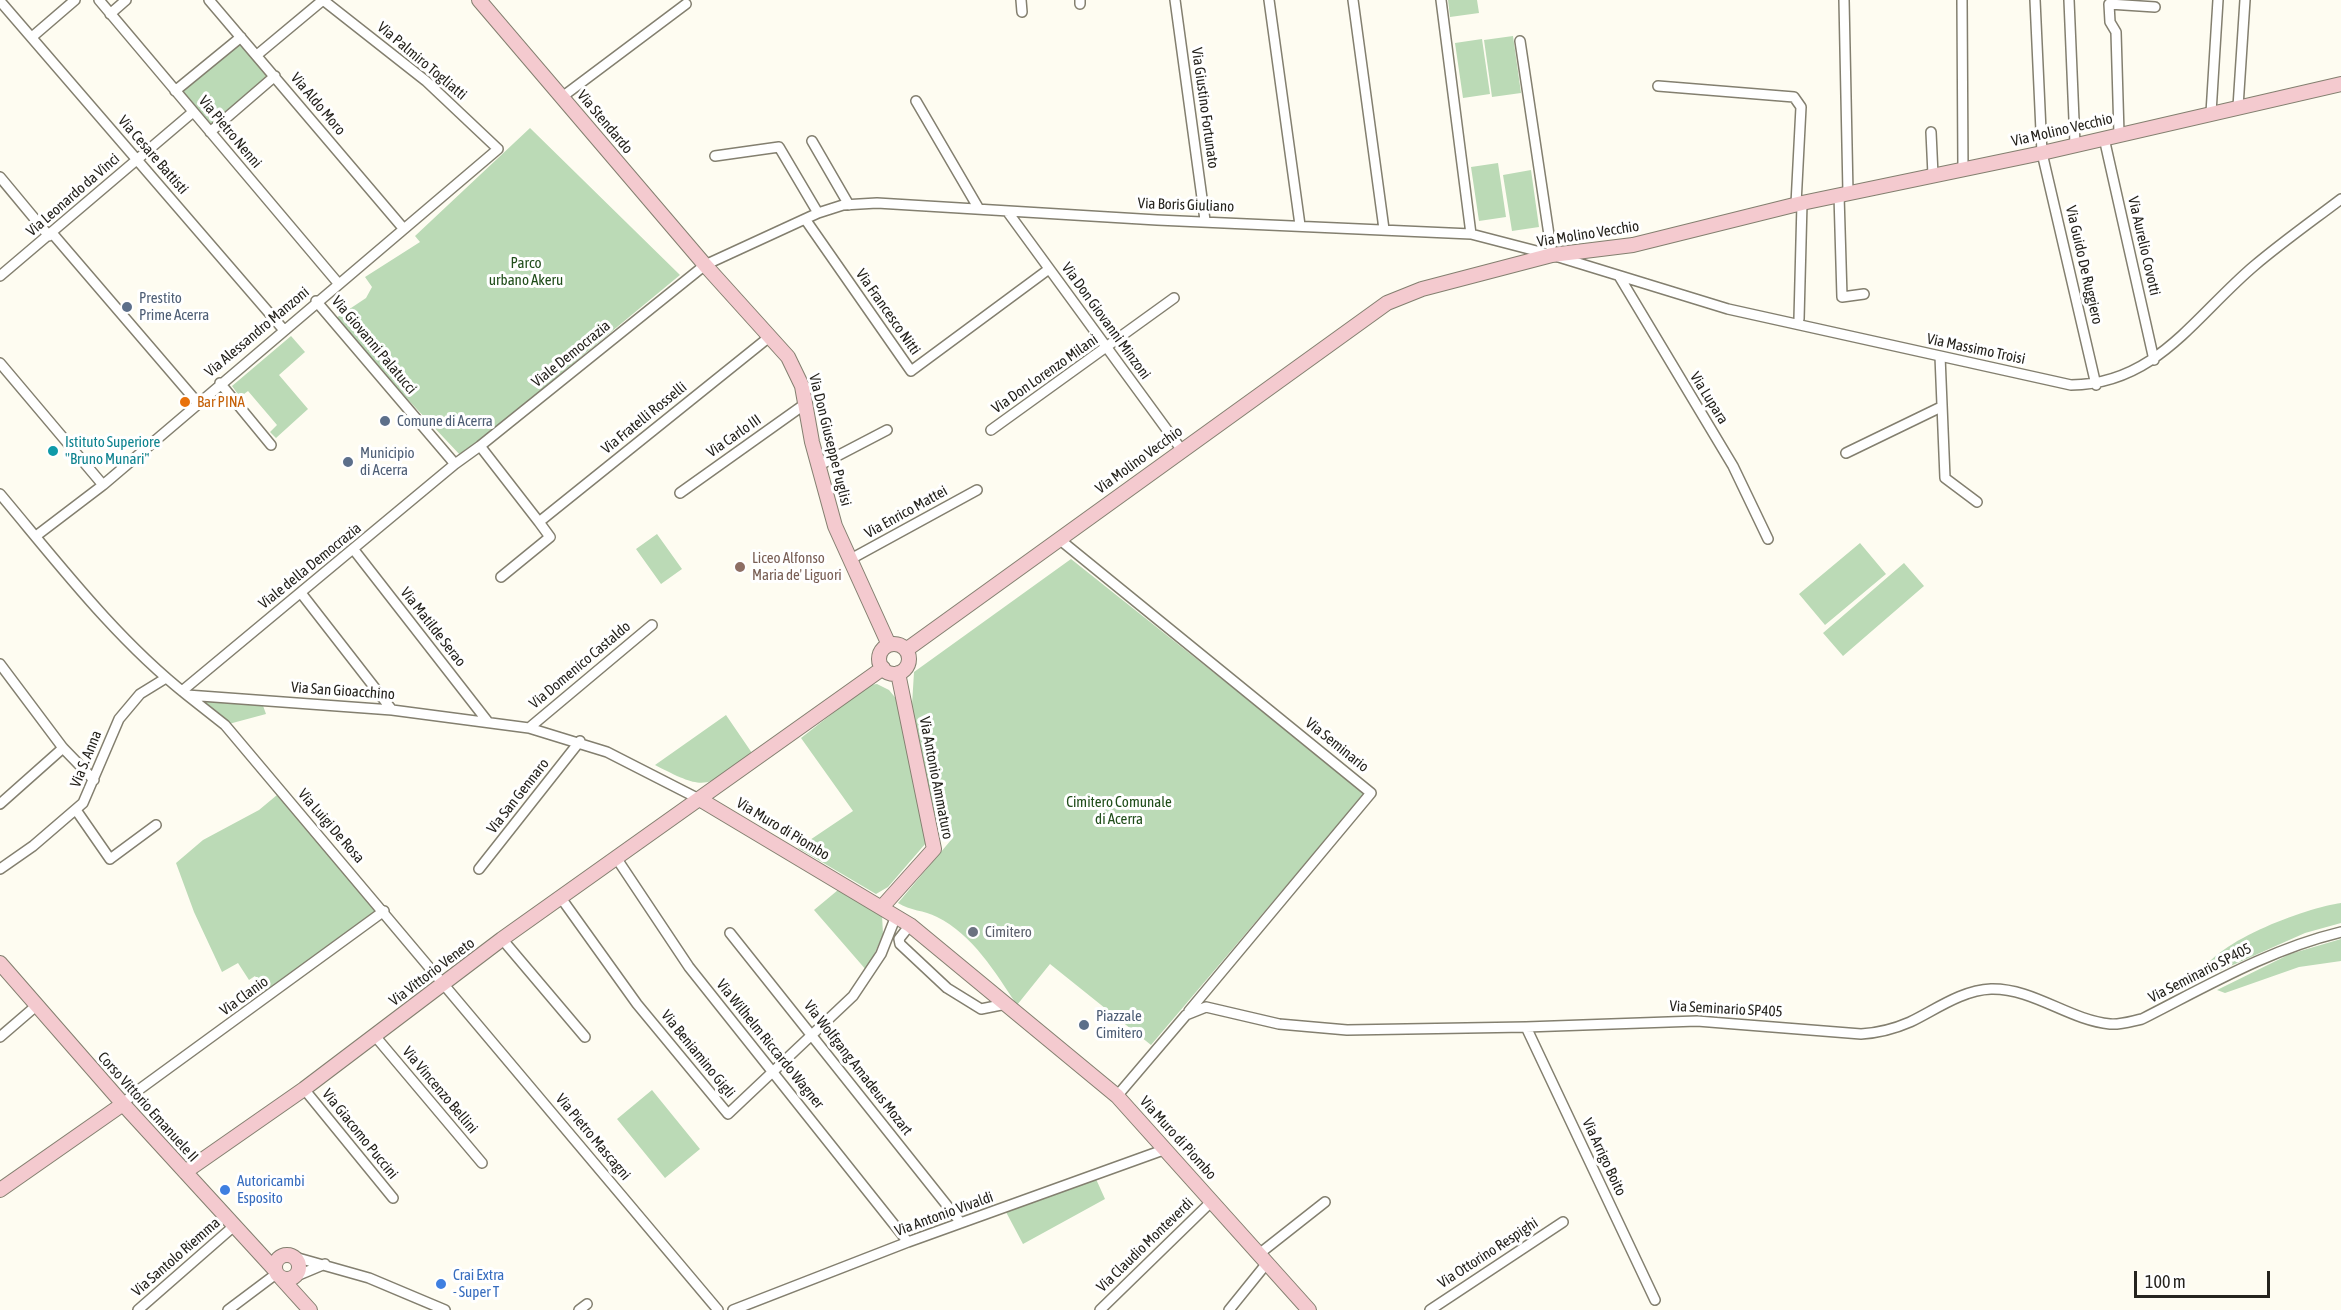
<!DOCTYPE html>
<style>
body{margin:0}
#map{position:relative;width:2341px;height:1310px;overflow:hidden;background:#fefcf1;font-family:"Asap Condensed",sans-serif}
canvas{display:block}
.scale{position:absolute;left:2134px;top:1271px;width:136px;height:27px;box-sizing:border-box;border:3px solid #25231d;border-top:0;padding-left:8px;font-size:18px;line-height:21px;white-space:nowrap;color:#25231d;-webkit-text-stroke:4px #fff;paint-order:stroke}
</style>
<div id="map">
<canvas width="2341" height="1310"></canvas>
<div class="scale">100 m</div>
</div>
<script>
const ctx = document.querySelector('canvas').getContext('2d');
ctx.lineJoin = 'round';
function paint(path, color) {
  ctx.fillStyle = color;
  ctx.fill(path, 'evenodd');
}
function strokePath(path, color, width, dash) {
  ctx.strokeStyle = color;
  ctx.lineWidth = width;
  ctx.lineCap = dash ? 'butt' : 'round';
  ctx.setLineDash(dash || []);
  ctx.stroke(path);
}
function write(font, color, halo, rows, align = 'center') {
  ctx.font = font + ' "Asap Condensed",sans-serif';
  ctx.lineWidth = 6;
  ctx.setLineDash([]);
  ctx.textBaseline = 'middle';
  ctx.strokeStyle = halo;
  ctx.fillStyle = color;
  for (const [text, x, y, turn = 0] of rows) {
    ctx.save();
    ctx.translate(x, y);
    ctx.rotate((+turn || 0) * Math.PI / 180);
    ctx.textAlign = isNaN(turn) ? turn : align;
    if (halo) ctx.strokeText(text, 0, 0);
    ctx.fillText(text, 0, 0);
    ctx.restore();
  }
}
const green = new Path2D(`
 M 1448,0 L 1477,0 L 1479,13 L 1450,17 Z
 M 1513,36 L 1521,93 L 1492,97 L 1484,40 Z
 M 1482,39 L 1490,94 L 1463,98 L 1455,43 Z
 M 241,41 L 270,75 L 212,125 L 183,91 Z
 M 530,128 L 680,275 L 461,456 L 333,320 L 366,298 L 372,287 L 365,277 L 420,242 L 415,236 Z
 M 1498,163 L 1506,217 L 1479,221 L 1471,167 Z
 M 1531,170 L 1539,227 L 1512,231 L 1503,175 Z
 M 291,336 L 305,352 L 279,375 L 308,409 L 276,438 L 270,432 L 277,425 L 248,391 L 240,397 L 232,386 Z
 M 657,534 L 682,569 L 661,584 L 636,549 Z
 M 1860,543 L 1886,574 L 1825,625 L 1799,594 Z
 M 1071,559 L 1365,793 L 1151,1045 L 1050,964 L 1017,1005 C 995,972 973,935 937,917 C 924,910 910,911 898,903 L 951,840 L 939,828 L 927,790 L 912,705 L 914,672 Z
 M 1904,563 L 1924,586 L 1843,656 L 1823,633 Z
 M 877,684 L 889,690 L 898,701 L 926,843 L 888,887 L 876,894 L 798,848 L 853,811 L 801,738 L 869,685 Z
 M 187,695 L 261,700 L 266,714 L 225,725 Z
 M 726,715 L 752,753 C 706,787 709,793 655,765 Z
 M 277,795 L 375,911 L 265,992 L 255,976 L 249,980 L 238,963 L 222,972 L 194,912 L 176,863 L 203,840 L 259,810 Z
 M 838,890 L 882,915 L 883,934 L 867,971 L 814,910 Z
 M 2341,903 L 2341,923 L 2305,933 L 2199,980 C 2205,944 2308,907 2341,903 Z
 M 2341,939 L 2341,961 L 2299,967 L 2225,993 L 2217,990 L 2290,954 Z
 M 652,1090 L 700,1149 L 665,1178 L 617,1119 Z
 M 1096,1179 L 1105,1199 L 1023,1244 L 1006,1212 Z`);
const street = new Path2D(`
 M 99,0 L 338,283
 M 209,0 L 403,228
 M 1021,0 L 1022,12
 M 1080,0 L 1080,4
 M 1175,0 L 1205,220
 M 1269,0 L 1300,225
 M 1353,0 L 1384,229
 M 1441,0 L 1471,234
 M 1844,0 L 1848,193
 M 1962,0 L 1963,169
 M 2035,0 L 2042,153 L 2096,385
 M 2069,0 L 2075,144
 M 0,1 L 283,329
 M 110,14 L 126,0
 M 32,37 L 75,0
 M 1520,41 L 1552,255
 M 257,55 L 323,0
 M 1658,86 L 1794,97 L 1801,107 L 1796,204
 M 175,91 L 241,37
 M 562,97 L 686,4
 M 916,101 L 979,209
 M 2238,107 L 2245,0
 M 2211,113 L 2218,0
 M 210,132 L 275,76
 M 1931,132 L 1933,175
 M 2119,134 L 2116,32 L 2110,22 L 2109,4 L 2155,7
 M 2104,138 L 2154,360
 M 812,141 L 849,205
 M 715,156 L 779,147 L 818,213
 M 0,177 L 49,236
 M 1839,195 L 1842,297 L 1864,294
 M 1007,211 L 1181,449
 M 805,219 L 911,371 L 1049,269
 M 52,233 L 197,402
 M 0,276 L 193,112
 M 1619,276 L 1733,466 L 1768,539
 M 316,301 L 455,464
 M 1799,319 L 1802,203
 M 1940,356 L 1945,478 L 1977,502
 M 0,363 L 103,485
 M 220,383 L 271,445
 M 991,430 L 1174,298
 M 480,446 L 539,522
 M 1846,453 L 1941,407
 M 818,466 L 887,430
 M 680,493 L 805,404
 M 0,494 C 58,563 116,639 187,695 L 392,710 L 529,728 L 607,752 L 701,800
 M 36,536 L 103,485 L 498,149 L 426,81 L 323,0
 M 1059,539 L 1371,793 L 1189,1011
 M 354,550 L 488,722
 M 849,560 L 977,490
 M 501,577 L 550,537 L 539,522 L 768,338
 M 301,593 L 392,710
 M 0,664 L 63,748 L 94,780
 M 182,691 L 455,464 L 480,446 L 705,265 L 818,213 L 843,205 L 877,203 L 1157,220 L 1471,234 L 1552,255 L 1728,309 L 2071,385 C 2156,384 2194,317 2254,266 C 2281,243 2312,221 2341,199
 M 187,695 L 225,725 L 718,1310
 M 529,728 L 652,625
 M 0,804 L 63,748
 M 76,810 L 110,859 L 156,825
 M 617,859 L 689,967 L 908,1242
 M 0,869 L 33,846 L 83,803 L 119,719 L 140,694 L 166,678
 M 479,869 L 580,741
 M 561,898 L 637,1004 L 728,1114 L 853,996 L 881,954 L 896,916
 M 910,925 L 899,939 L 900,944 L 947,988 L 981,1009 L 1006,1004
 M 730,933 L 961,1223
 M 502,939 L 585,1037
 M 1526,1027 L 1655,1300
 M 375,1036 L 482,1163
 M 0,1037 L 36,1006
 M 304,1089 L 393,1198
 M 1117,1096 L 1186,1015 L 1206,1007 L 1279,1024 L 1347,1030 L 1526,1027 L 1697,1021 L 1861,1034 C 1878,1033 1894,1029 1910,1022 C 1935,1010 1962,990 1991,989 C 2033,988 2069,1020 2110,1024 C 2121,1025 2132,1021 2142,1019 C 2207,986 2270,949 2341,932
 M 123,1104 L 133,1094 L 384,911
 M 1259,1254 L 1325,1202
 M 291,1256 L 369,1278 L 445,1310
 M 294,1277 L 325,1264
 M 138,1310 L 234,1226
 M 228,1310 L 276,1274
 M 579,1310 L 587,1304
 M 733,1310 L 908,1242 L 1166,1149
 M 1100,1310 L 1212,1201
 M 1229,1310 L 1267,1263
 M 1430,1310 L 1563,1222`);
const secondary = new Path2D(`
 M 479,0 L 705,265 L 788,357 L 802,386 L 812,442 L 835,526 L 889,645
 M879 659a15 15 0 1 1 30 0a15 15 0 1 1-30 0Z
 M 906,650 L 1387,303 L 1422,289 L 1552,255 L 1633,245 L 1802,203 L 2042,153 L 2341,84
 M 701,800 L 910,925 L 1117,1096 L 1309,1310
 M 882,907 L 934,849 L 898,673
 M 0,963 L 123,1104 L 275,1270
 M 185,1172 L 304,1089 L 502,939 L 883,668
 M 0,1190 L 123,1104
 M275 1267a12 12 0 1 1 24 0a12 12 0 1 1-24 0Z
 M 281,1278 L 310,1310`);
const markers = [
 [127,307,6,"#5c6f8a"],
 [185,402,6,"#e8710a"],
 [385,421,6,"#5c6f8a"],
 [53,451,6,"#0f9aa8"],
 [348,462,6,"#5c6f8a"],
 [740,567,6,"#8d6e63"],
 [973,932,6,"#6b7280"],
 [1084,1025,6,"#5c6f8a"],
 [225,1190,6,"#3f7fe0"],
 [441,1284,6,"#3f7fe0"]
];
const streetNames = [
 ["Via Palmiro Togliatti",422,61,40],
 ["Via Aldo Moro",318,104,50],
 ["Via Giustino Fortunato",1205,108,82],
 ["Via Stendardo",605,122,50],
 ["Via Molino Vecchio",2062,130,-13],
 ["Via Pietro Nenni",230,132,50],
 ["Via Cesare Battisti",153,155,49],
 ["Via Leonardo da Vinci",73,195,-41],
 ["Via Boris Giuliano",1186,205,2],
 ["Via Molino Vecchio",1588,234,-9],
 ["Via Aurelio Covotti",2144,246,77],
 ["Via Guido De Ruggiero",2084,265,77],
 ["Via Francesco Nitti",888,312,55],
 ["Via Don Giovanni Minzoni",1106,321,54],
 ["Via Alessandro Manzoni",257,332,-40],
 ["Via Giovanni Palatucci",374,345,50],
 ["Via Massimo Troisi",1976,349,12],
 ["Viale Democrazia",571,354,-39],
 ["Via Don Lorenzo Milani",1045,374,-35],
 ["Via Lupara",1709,398,58],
 ["Via Fratelli Rosselli",644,418,-39],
 ["Via Carlo III",734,436,-35],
 ["Via Don Giuseppe Puglisi",830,440,76],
 ["Via Molino Vecchio",1139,460,-36],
 ["Via Enrico Mattei",906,512,-29],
 ["Viale della Democrazia",310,566,-39],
 ["Via Matilde Serao",433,627,52],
 ["Via Domenico Castaldo",580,665,-40],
 ["Via San Gioacchino",343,691,4],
 ["Via Seminario",1337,745,39],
 ["Via S. Anna",86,759,-68],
 ["Via Antonio Ammaturo",936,778,79],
 ["Via San Gennaro",518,796,-52],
 ["Via Luigi De Rosa",331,826,49],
 ["Via Muro di Piombo",783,829,31],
 ["Via Vittorio Veneto",432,972,-37],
 ["Via Seminario SP405",2200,973,-27],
 ["Via Clanio",244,996,-36],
 ["Via Seminario SP405",1726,1009,3],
 ["Via Wilhelm Riccardo Wagner",770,1044,51],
 ["Via Beniamino Gigli",698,1054,51],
 ["Via Wolfgang Amadeus Mozart",858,1068,52],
 ["Via Vincenzo Bellini",440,1090,50],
 ["Corso Vittorio Emanuele II",148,1107,48],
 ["Via Giacomo Puccini",360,1134,51],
 ["Via Pietro Mascagni",593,1137,50],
 ["Via Muro di Piombo",1178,1138,48],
 ["Via Arrigo Boito",1604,1157,65],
 ["Via Antonio Vivaldi",944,1214,-20],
 ["Via Claudio Monteverdi",1145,1245,-44],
 ["Via Ottorino Respighi",1488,1253,-33],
 ["Via Santolo Riemma",176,1257,-41]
];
const parkNames = [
 ["Parco",526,263],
 ["urbano Akeru",526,280],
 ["Cimitero Comunale",1119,802],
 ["di Acerra",1119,819]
];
const serviceNames = [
 ["Prestito",139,298],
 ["Prime Acerra",139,315],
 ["Comune di Acerra",397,421],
 ["Municipio",360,453],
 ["di Acerra",360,470],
 ["Piazzale",1096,1016],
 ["Cimitero",1096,1033]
];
const foodNames = [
 ["Bar PINA",197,402]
];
const cultureNames = [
 ["Istituto Superiore",65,442],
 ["\"Bruno Munari\"",65,459]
];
const educationNames = [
 ["Liceo Alfonso",752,558],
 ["Maria de' Liguori",752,575]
];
const worshipNames = [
 ["Cimitero",985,932]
];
const shopNames = [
 ["Autoricambi",237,1181],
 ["Esposito",237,1198],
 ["Crai Extra",453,1275],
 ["- Super T",453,1292]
];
paint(green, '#bbdab6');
strokePath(street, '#837f6f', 12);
strokePath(secondary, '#837f6f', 16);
strokePath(street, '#fff', 9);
strokePath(secondary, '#f4cacf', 14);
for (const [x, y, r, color] of markers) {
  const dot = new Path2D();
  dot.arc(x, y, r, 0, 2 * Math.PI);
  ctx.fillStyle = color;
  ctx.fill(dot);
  strokePath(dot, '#fff', 2);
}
write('15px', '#25231d', '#fff', streetNames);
write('15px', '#204d1a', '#fff', parkNames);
write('15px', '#4e5e75', '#fff', serviceNames, 'left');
write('15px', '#c56008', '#fff', foodNames, 'left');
write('15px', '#0d838f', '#fff', cultureNames, 'left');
write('15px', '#785e54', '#fff', educationNames, 'left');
write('15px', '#5b616d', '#fff', worshipNames, 'left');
write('15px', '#366cbe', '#fff', shopNames, 'left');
</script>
